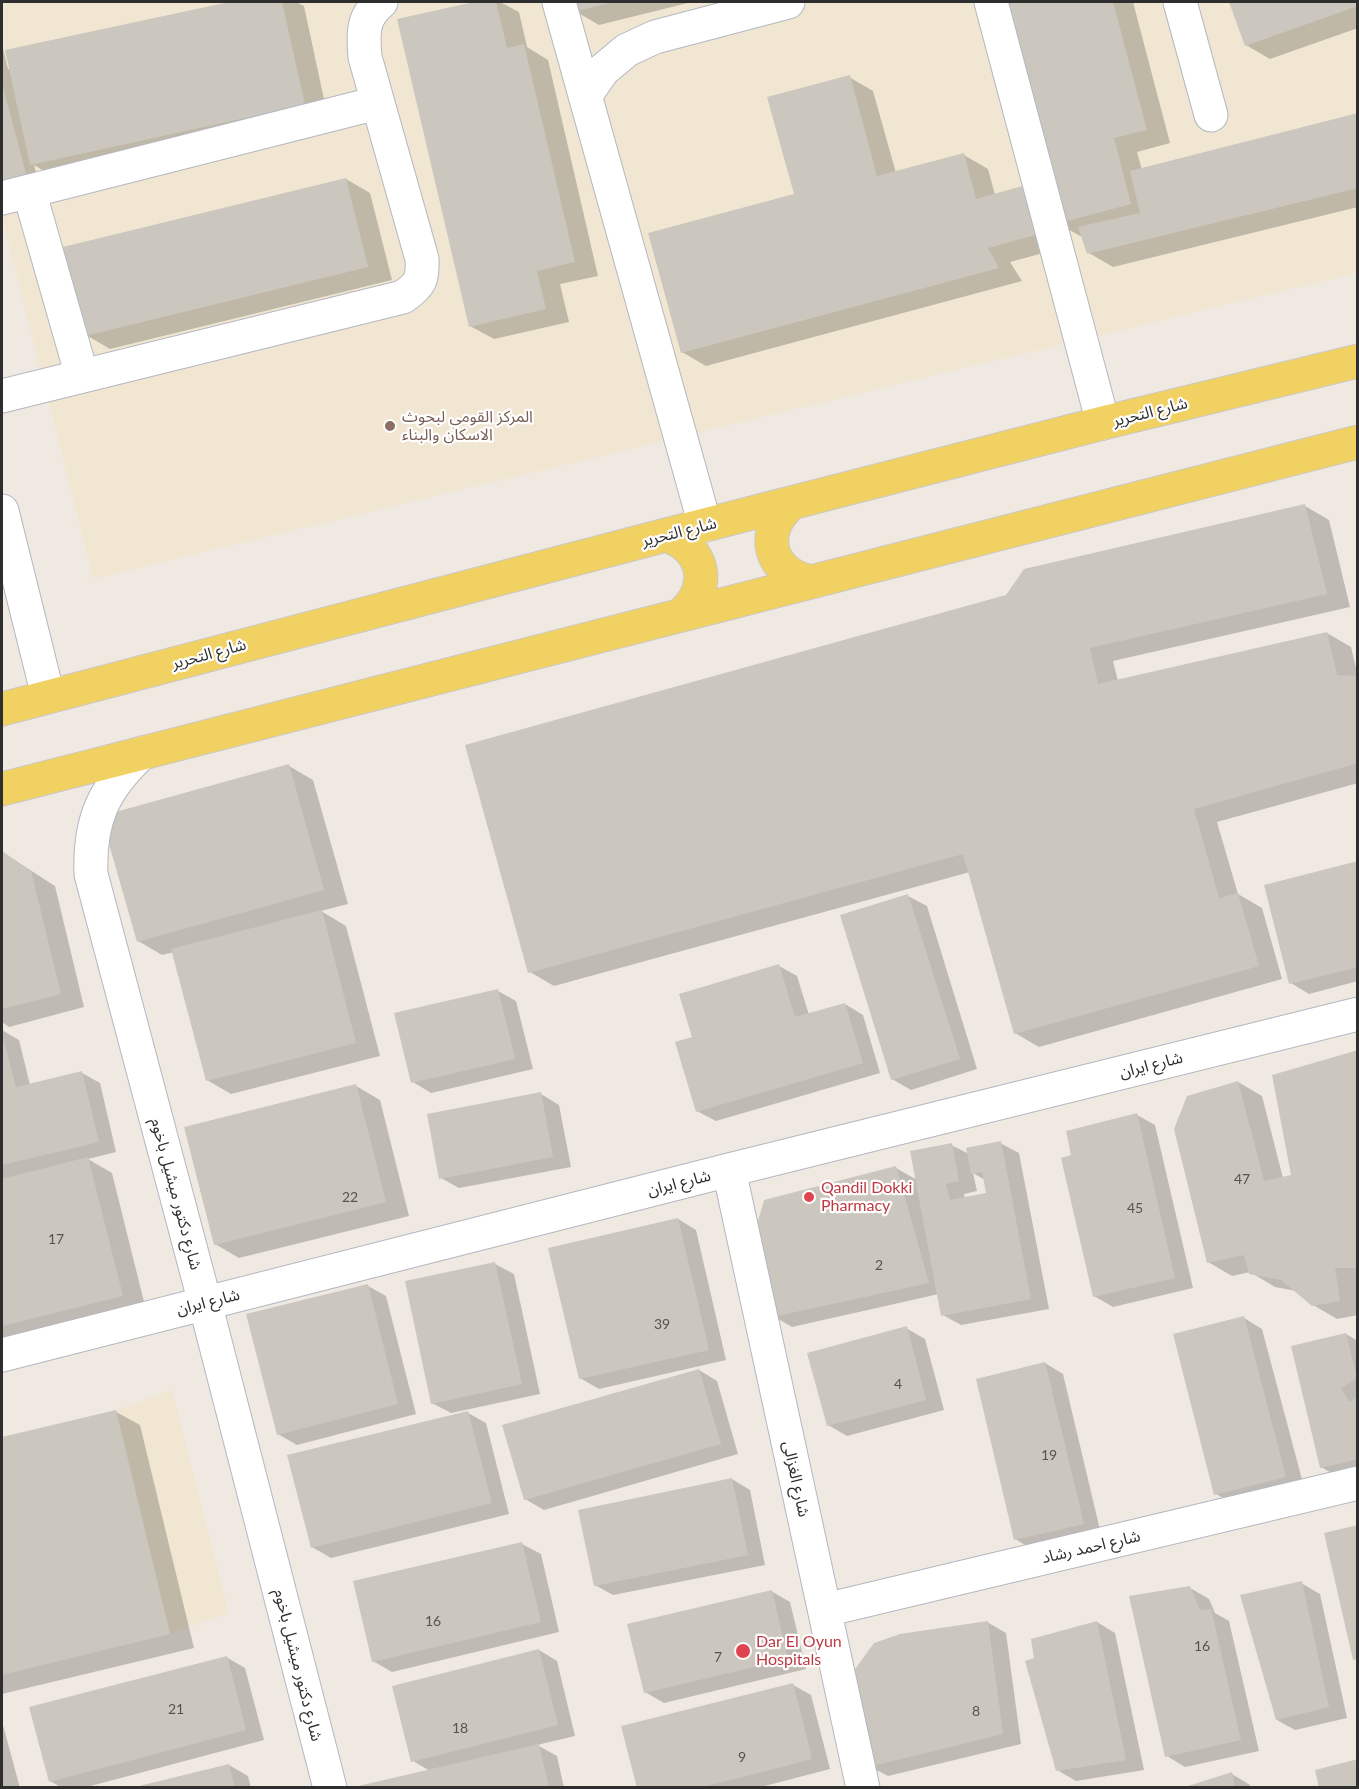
<!DOCTYPE html>
<meta charset="utf-8">
<style>
body{margin:0}
#map{position:relative;width:1359px;height:1789px;overflow:hidden;background:#efe9e1;font-family:Lato,sans-serif}
canvas{display:block}
.frame{position:absolute;inset:0;border:3px solid #2e2e2e;pointer-events:none}
</style>
<div id="map">
<canvas width="1359" height="1789"></canvas>
<div class="frame"></div>
</div>
<script>
const ctx = document.querySelector('canvas').getContext('2d');
ctx.lineJoin = 'round';
function paint(path, color) {
  ctx.fillStyle = color;
  ctx.fill(path, 'evenodd');
}
function strokePath(path, color, width, dash) {
  ctx.strokeStyle = color;
  ctx.lineWidth = width;
  ctx.lineCap = dash ? 'butt' : 'round';
  ctx.setLineDash(dash || []);
  ctx.stroke(path);
}
function write(font, color, halo, rows, align = 'center') {
  ctx.font = font + ' Lato,"Noto Sans Arabic",sans-serif';
  ctx.lineWidth = 4.5;
  ctx.setLineDash([]);
  ctx.textBaseline = 'middle';
  ctx.strokeStyle = halo;
  ctx.fillStyle = color;
  for (const [text, x, y, turn = 0] of rows) {
    ctx.save();
    ctx.translate(x, y);
    ctx.rotate((+turn || 0) * Math.PI / 180);
    ctx.textAlign = isNaN(turn) ? turn : align;
    if (halo) ctx.strokeText(text, 0, 0);
    ctx.fillText(text, 0, 0);
    ctx.restore();
  }
}
const education = new Path2D(`
 M 2,2 L 1357,2 L 1357,273 L 93,579 L 2,216 Z
 M 172,1390 L 229,1613 L 170,1634 L 2,1675 L 2,1437 L 116,1410 Z`);
const shadow = new Path2D(`
 M 236,2 L 296,2 L 304,6 L 328,118 L 56,178 L 34,165 L 40,187 L 2,191 L 2,44 L 8,69 L 11,69 L 7,51 Z
 M 480,2 L 500,2 L 519,12 L 527,47 L 548,60 L 598,276 L 560,284 L 569,322 L 494,339 L 470,326 L 399,20 Z
 M 572,2 L 692,2 L 599,25 L 575,11 Z
 M 999,2 L 1133,2 L 1170,143 L 1137,152 L 1142,170 L 1358,114 L 1358,207 L 1113,267 L 1089,253 L 1082,237 L 1064,227 L 1069,246 L 1010,262 L 1022,281 L 706,366 L 682,352 L 796,195 L 849,77 L 873,91 L 896,173 L 964,155 L 988,169 L 995,195 L 1033,185 Z
 M 1230,2 L 1358,2 L 1358,28 L 1270,59 L 1246,45 Z
 M 346,179 L 370,193 L 392,280 L 110,349 L 86,335 Z
 M 1305,506 L 1329,520 L 1350,607 L 1113,661 L 1118,681 L 1327,633 L 1351,647 L 1358,676 L 1358,783 L 1217,822 L 1238,894 L 1262,908 L 1282,979 L 1039,1047 L 1015,1033 L 970,872 L 554,986 L 530,972 L 1007,597 Z
 M 289,766 L 313,780 L 348,904 L 321,911 L 346,926 L 380,1056 L 231,1094 L 207,1080 L 174,952 L 162,955 L 138,941 Z
 M 2,852 L 55,886 L 84,1007 L 9,1027 L 2,1022 Z
 M 1358,863 L 1358,981 L 1309,994 L 1291,983 Z
 M 908,896 L 927,906 L 977,1069 L 911,1090 L 892,1079 Z
 M 779,966 L 797,976 L 809,1015 L 845,1004 L 863,1015 L 880,1073 L 716,1121 L 697,1111 L 694,1038 Z
 M 498,991 L 516,1001 L 533,1069 L 431,1093 L 413,1082 Z
 M 2,1030 L 19,1040 L 30,1085 L 82,1073 L 100,1083 L 116,1152 L 88,1159 L 112,1173 L 146,1310 L 2,1345 Z
 M 1358,1052 L 1358,1315 L 1337,1319 L 1313,1305 L 1296,1291 L 1275,1287 L 1250,1272 L 1232,1276 L 1208,1262 L 1238,1082 L 1262,1096 L 1283,1178 L 1293,1176 Z
 M 356,1086 L 380,1100 L 409,1216 L 239,1258 L 215,1244 Z
 M 541,1094 L 559,1105 L 571,1167 L 459,1188 L 441,1178 Z
 M 1137,1115 L 1155,1125 L 1193,1288 L 1113,1307 L 1094,1296 L 1072,1156 Z
 M 1000,1143 L 1019,1153 L 1049,1309 L 961,1325 L 943,1315 L 939,1294 L 792,1327 L 773,1316 L 896,1168 L 917,1180 L 951,1145 L 969,1154 ZM 973,1173 L 985,1180 L 988,1195 L 965,1199 L 964,1194 L 977,1191 Z
 M 678,1219 L 696,1230 L 726,1360 L 599,1389 L 580,1378 Z
 M 495,1264 L 514,1274 L 540,1394 L 451,1413 L 432,1403 Z
 M 368,1286 L 386,1296 L 416,1414 L 297,1445 L 278,1434 Z
 M 1244,1318 L 1262,1329 L 1304,1487 L 1234,1504 L 1216,1494 Z
 M 906,1328 L 925,1339 L 944,1410 L 847,1436 L 828,1425 Z
 M 1346,1334 L 1358,1341 L 1358,1473 L 1340,1478 L 1321,1467 Z
 M 1045,1363 L 1063,1374 L 1101,1534 L 1034,1550 L 1015,1539 Z
 M 699,1370 L 717,1381 L 738,1454 L 544,1510 L 525,1499 Z
 M 116,1412 L 140,1425 L 194,1648 L 2,1694 L 2,1439 Z
 M 468,1413 L 486,1423 L 509,1514 L 331,1558 L 312,1547 Z
 M 732,1479 L 750,1490 L 765,1565 L 613,1595 L 595,1585 Z
 M 522,1544 L 541,1554 L 559,1632 L 392,1672 L 373,1661 Z
 M 1301,1583 L 1320,1594 L 1347,1718 L 1295,1730 L 1277,1720 Z
 M 1190,1588 L 1209,1599 L 1215,1613 L 1229,1621 L 1259,1751 L 1185,1767 L 1167,1756 Z
 M 771,1591 L 790,1602 L 806,1669 L 664,1703 L 645,1692 Z
 M 987,1622 L 1006,1633 L 1021,1744 L 888,1776 L 869,1766 Z
 M 1097,1622 L 1115,1633 L 1144,1770 L 1076,1781 L 1057,1770 L 1036,1659 Z
 M 539,1650 L 557,1661 L 575,1736 L 537,1745 L 557,1756 L 564,1788 L 357,1788 L 430,1771 L 413,1761 Z
 M 226,1657 L 245,1668 L 264,1740 L 83,1788 L 62,1788 L 50,1781 Z
 M 793,1685 L 811,1695 L 830,1769 L 757,1788 L 638,1788 Z
 M 2,1724 L 3,1725 L 20,1788 L 2,1788 Z
 M 229,1765 L 248,1776 L 251,1788 L 138,1788 Z
 M 1232,1774 L 1250,1785 L 1251,1788 L 1188,1788 Z`);
const building = new Path2D(`
 M 229,2 L 282,2 L 305,105 L 30,165 L 5,50 Z
 M 474,2 L 496,2 L 507,48 L 524,44 L 575,262 L 537,271 L 546,309 L 469,327 L 397,19 Z
 M 571,2 L 613,2 L 573,12 Z
 M 998,2 L 1113,2 L 1147,130 L 1114,138 L 1131,204 L 1056,224 Z
 M 1229,2 L 1358,2 L 1358,6 L 1245,46 Z
 M 850,75 L 877,176 L 964,153 L 976,199 L 1033,183 L 1046,232 L 988,248 L 999,268 L 681,353 L 648,233 L 794,194 L 767,97 Z
 M 2,83 L 28,181 L 2,188 Z
 M 1358,113 L 1358,188 L 1087,254 L 1078,227 L 1140,213 L 1130,171 Z
 M 346,178 L 368,267 L 85,336 L 63,247 Z
 M 1305,504 L 1327,594 L 1090,648 L 1098,684 L 1327,632 L 1337,675 L 1358,676 L 1358,763 L 1194,809 L 1219,898 L 1238,893 L 1259,966 L 1014,1034 L 963,854 L 528,973 L 465,745 L 1006,595 L 1024,569 Z
 M 289,764 L 324,890 L 137,942 L 101,816 Z
 M 2,851 L 31,871 L 61,994 L 2,1009 Z
 M 1358,861 L 1358,967 L 1289,984 L 1264,885 Z
 M 908,894 L 960,1059 L 891,1080 L 840,915 Z
 M 322,910 L 356,1043 L 206,1081 L 171,949 Z
 M 779,964 L 795,1017 L 845,1003 L 863,1063 L 696,1112 L 675,1042 L 692,1037 L 679,994 Z
 M 498,989 L 515,1059 L 411,1083 L 394,1013 Z
 M 2,1034 L 16,1087 L 82,1071 L 99,1142 L 2,1165 Z
 M 1358,1050 L 1358,1268 L 1335,1268 L 1340,1301 L 1312,1306 L 1281,1280 L 1249,1274 L 1244,1255 L 1207,1263 L 1174,1129 L 1187,1096 L 1238,1081 L 1264,1181 L 1291,1175 L 1272,1075 Z
 M 356,1084 L 386,1202 L 214,1245 L 184,1127 Z
 M 541,1092 L 553,1157 L 439,1179 L 427,1114 Z
 M 1137,1113 L 1175,1278 L 1093,1297 L 1061,1158 L 1071,1155 L 1066,1131 Z
 M 1001,1141 L 1031,1299 L 941,1316 L 910,1151 L 952,1143 L 959,1181 L 946,1184 L 950,1200 L 986,1193 L 982,1172 L 971,1174 L 966,1148 Z
 M 88,1157 L 123,1296 L 2,1326 L 2,1179 Z
 M 896,1166 L 929,1283 L 772,1317 L 754,1235 L 764,1200 Z
 M 678,1218 L 709,1350 L 579,1379 L 548,1248 Z
 M 495,1262 L 522,1384 L 431,1404 L 405,1281 Z
 M 368,1284 L 398,1404 L 277,1435 L 246,1314 Z
 M 1244,1316 L 1286,1477 L 1214,1495 L 1173,1334 Z
 M 907,1326 L 926,1400 L 827,1426 L 807,1353 Z
 M 1346,1333 L 1357,1378 L 1341,1388 L 1349,1402 L 1358,1397 L 1358,1459 L 1320,1468 L 1291,1346 Z
 M 1045,1362 L 1084,1524 L 1014,1540 L 976,1379 Z
 M 699,1369 L 721,1444 L 524,1500 L 502,1425 Z
 M 116,1410 L 170,1634 L 2,1675 L 2,1437 Z
 M 468,1411 L 492,1503 L 311,1548 L 287,1455 Z
 M 732,1478 L 748,1555 L 594,1586 L 578,1510 Z
 M 1358,1525 L 1358,1659 L 1353,1660 L 1324,1533 Z
 M 522,1542 L 541,1622 L 372,1662 L 353,1581 Z
 M 1302,1581 L 1329,1707 L 1276,1720 L 1240,1595 Z
 M 1190,1586 L 1200,1610 L 1211,1609 L 1241,1740 L 1165,1757 L 1129,1596 Z
 M 772,1590 L 788,1659 L 644,1693 L 627,1624 Z
 M 988,1621 L 1003,1734 L 868,1767 L 850,1676 L 874,1643 L 900,1634 Z
 M 1097,1621 L 1126,1760 L 1056,1771 L 1025,1661 L 1034,1658 L 1031,1639 Z
 M 539,1649 L 558,1725 L 411,1762 L 392,1686 Z
 M 227,1656 L 246,1730 L 49,1782 L 29,1707 Z
 M 793,1683 L 812,1759 L 699,1788 L 637,1788 L 621,1726 Z
 M 539,1744 L 549,1788 L 354,1788 L 354,1787 Z
 M 1358,1759 L 1358,1788 L 1319,1788 L 1315,1770 Z
 M 229,1764 L 235,1788 L 135,1788 L 135,1787 Z
 M 1232,1772 L 1235,1788 L 1185,1788 L 1185,1787 Z`);
const minor = new Path2D(`
 M 559,2 L 705,525
 M 991,2 L 1103,423
 M 1180,2 L 1211,115
 M 585,96 L 603,70 L 627,50 L 655,37 L 788,2
 M 29,191 L 82,376
 M 2,198 L 377,103
 M 2,396 L 403,297 C 420,285 423,280 422,259 L 365,57 C 363,34 362,17 381,2
 M 2,511 L 48,696
 M 142,753 C 103,789 89,821 91,874 L 205,1303 L 330,1788
 M 729,1170 L 863,1788
 M 2,1355 L 729,1170 L 1358,1014
 M 825,1610 L 1358,1483`);
const major = new Path2D(`
 M 791,504 C 758,532 769,574 812,582
 M 666,535 C 705,549 713,587 681,615
 M 2,709 L 666,535 L 1103,423 L 1358,361
 M 2,789 L 1358,442`);
const markers = [
 [390,426,6,"#8d6e63"],
 [809,1197,6,"#e0444e"],
 [743,1651,8,"#e0444e"]
];
const numberNames = [
 ["47",1242,1179],
 ["22",350,1197],
 ["45",1135,1208],
 ["17",56,1239],
 ["2",879,1265],
 ["39",662,1324],
 ["4",898,1384],
 ["19",1049,1455],
 ["16",433,1621],
 ["16",1202,1646],
 ["7",718,1657],
 ["21",176,1709],
 ["8",976,1711],
 ["18",460,1728],
 ["9",742,1757]
];
const streetNames = [
 ["شارع التحرير",1150,412,-14],
 ["شارع التحرير",679,532,-14],
 ["شارع التحرير",209,654,-15],
 ["شارع ايران",1151,1065,-14],
 ["شارع ايران",679,1183,-14],
 ["شارع دكتور ميشيل باخوم",176,1194,75],
 ["شارع ايران",208,1302,-14],
 ["شارع الغزالى",796,1479,78],
 ["شارع احمد رشاد",1091,1547,-13],
 ["شارع دكتور ميشيل باخوم",298,1665,76]
];
const educationNames = [
 ["المركز القومي لبحوث",402,417],
 ["الاسكان والبناء",402,435]
];
const healthNames = [
 ["Qandil Dokki",821,1188],
 ["Pharmacy",821,1206],
 ["Dar El Oyun",756,1642],
 ["Hospitals",756,1660]
];
paint(education, '#f0e6d1');
paint(shadow, '#0003');
paint(building, '#cbc7bf');
strokePath(minor, '#b4b7c1', 35);
strokePath(major, '#c9c9c9', 35);
strokePath(minor, '#fff', 33);
strokePath(major, '#f2d163', 33);
for (const [x, y, r, color] of markers) {
  const dot = new Path2D();
  dot.arc(x, y, r, 0, 2 * Math.PI);
  ctx.fillStyle = color;
  ctx.fill(dot);
  strokePath(dot, '#fff', 2);
}
write('14px', '#555452', null, numberNames);
write('16px', '#2e2e2e', '#fff', streetNames);
write('16px', '#785e54', '#fff', educationNames, 'left');
write('16px', '#be3a42', '#fff', healthNames, 'left');
</script>
